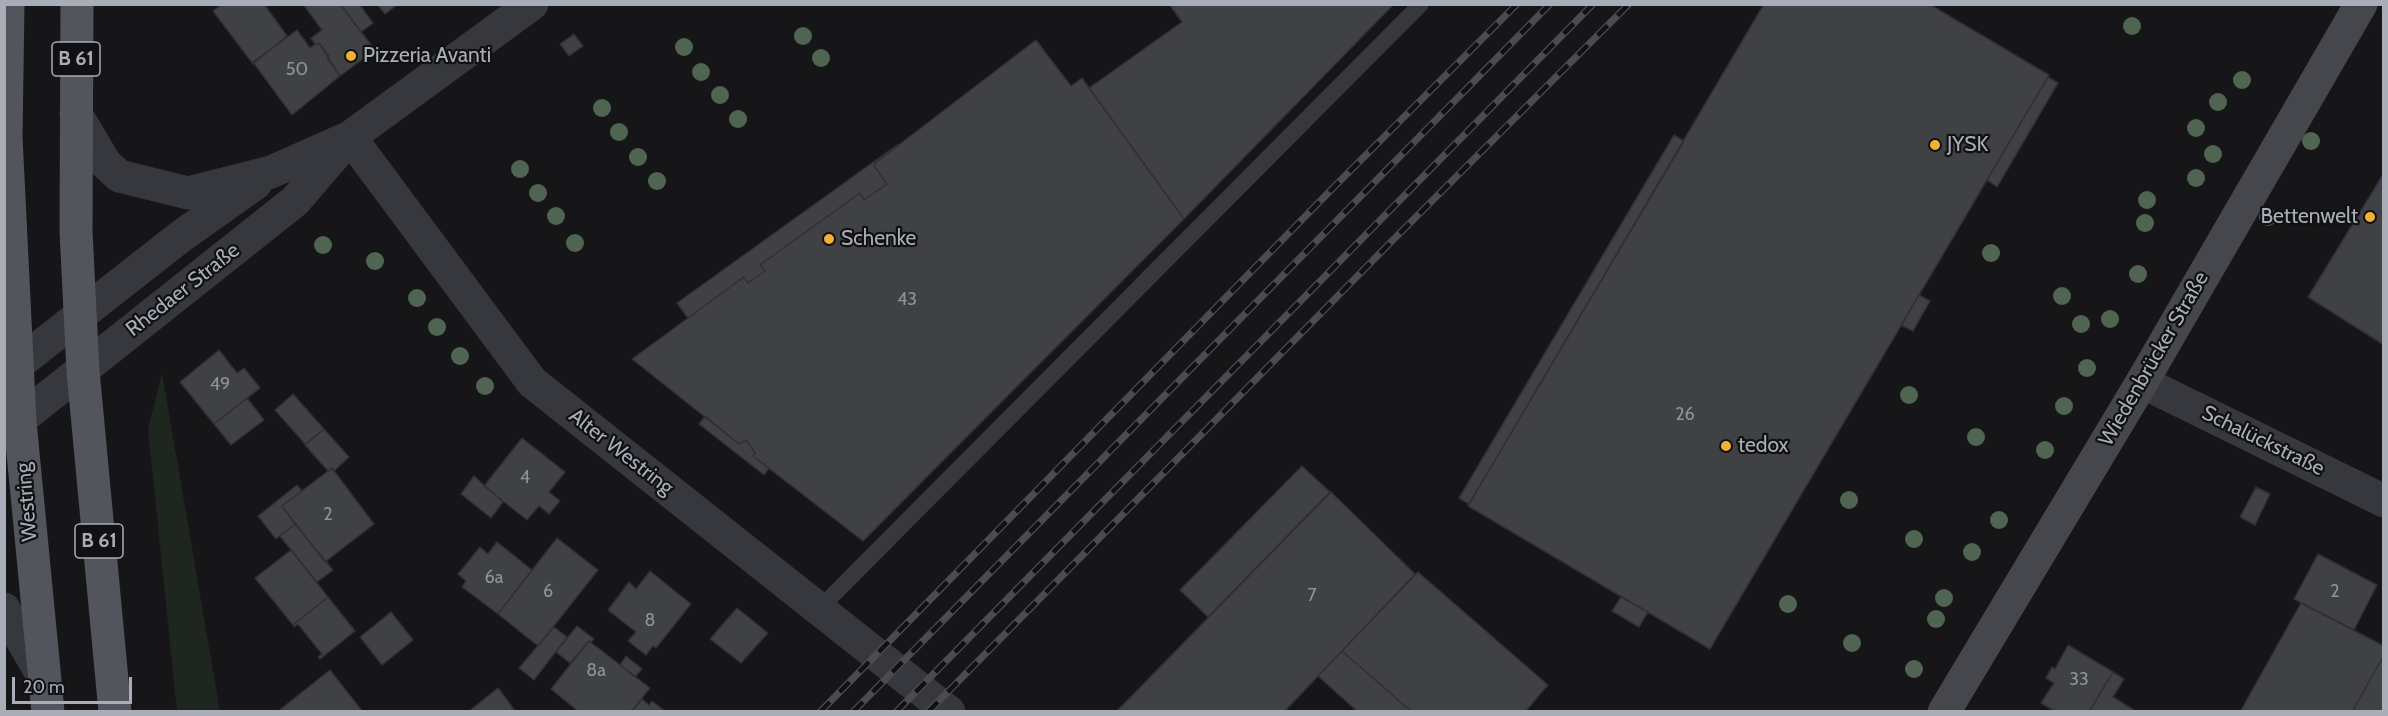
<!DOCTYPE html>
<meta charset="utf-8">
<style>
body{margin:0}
#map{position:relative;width:2388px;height:716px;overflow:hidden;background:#161618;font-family:Cabin,sans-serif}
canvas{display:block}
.frame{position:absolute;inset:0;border:6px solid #a8adb8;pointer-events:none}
.scale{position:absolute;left:12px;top:677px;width:120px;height:27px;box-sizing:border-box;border:3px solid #a8adb8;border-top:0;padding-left:8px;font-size:18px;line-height:21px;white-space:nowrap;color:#a8adb8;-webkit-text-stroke:4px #111113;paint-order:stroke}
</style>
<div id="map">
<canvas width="2388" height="716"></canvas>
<div class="frame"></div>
<div class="scale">20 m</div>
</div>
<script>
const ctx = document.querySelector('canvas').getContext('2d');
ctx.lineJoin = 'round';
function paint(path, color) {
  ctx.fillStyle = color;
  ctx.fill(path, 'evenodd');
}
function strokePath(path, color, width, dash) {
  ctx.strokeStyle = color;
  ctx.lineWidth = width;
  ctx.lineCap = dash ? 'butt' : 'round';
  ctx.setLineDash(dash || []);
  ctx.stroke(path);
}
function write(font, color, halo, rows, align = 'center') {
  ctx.font = font + ' Cabin,sans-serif';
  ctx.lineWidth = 4.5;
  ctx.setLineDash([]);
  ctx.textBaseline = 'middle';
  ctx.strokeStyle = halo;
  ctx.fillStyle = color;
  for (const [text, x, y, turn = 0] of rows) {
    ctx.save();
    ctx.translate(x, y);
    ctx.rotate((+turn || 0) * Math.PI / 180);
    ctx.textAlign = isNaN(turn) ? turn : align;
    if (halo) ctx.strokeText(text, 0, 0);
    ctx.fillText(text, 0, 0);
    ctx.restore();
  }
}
const green = new Path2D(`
 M 162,373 L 220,711 L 177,711 L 148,429 Z`);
const building = new Path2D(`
 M 222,4 L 264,4 L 287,36 L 253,64 L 213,11 Z
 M 303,4 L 340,4 L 375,50 L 340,76 L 327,58 L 329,56 L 319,43 L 316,45 L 311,38 L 322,30 Z
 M 340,4 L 359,4 L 373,23 L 361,32 Z
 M 377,4 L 398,4 L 385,14 Z
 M 1169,4 L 1394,4 L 1184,219 L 1089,88 L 1182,22 Z
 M 1764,4 L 1929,4 L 2049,75 L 1710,649 L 1468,506 Z
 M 297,30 L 310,48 L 315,44 L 311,38 L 316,45 L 319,43 L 340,76 L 292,115 L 253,62 Z
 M 574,34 L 583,46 L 569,56 L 560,44 Z
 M 1036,40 L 1071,86 L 1082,78 L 1184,219 L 863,541 L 753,456 L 755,453 L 746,440 L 739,444 L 632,359 L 744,277 L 748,283 L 765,271 L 760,265 L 860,193 L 864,200 L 887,184 L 874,166 L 875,163 Z
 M 2048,77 L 2058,83 L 1997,187 L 1987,180 Z
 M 1674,135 L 1684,141 L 1469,504 L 1459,498 Z
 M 897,145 L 898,146 L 875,163 L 874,166 L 887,184 L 864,200 L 860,193 L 760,265 L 765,271 L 748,283 L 744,277 L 688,318 L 677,303 Z
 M 2384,173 L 2384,345 L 2308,297 Z
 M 1919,295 L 1930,301 L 1913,331 L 1901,325 Z
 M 219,350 L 237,373 L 244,368 L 260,388 L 214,424 L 180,382 Z
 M 293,394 L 324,429 L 305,444 L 275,410 Z
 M 247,398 L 264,420 L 231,445 L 214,424 Z
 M 705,416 L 739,444 L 746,440 L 755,453 L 753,456 L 769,468 L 764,475 L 699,424 Z
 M 324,429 L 349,457 L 334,471 L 332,468 L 328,471 L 305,445 Z
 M 522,438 L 565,472 L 549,492 L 560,501 L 549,514 L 539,506 L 527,520 L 484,486 Z
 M 1302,466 L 1330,492 L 1208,617 L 1180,590 Z
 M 332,468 L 374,524 L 325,562 L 282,506 Z
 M 474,476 L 503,502 L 491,518 L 461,494 Z
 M 297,485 L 302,491 L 282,506 L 295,524 L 276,539 L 258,516 Z
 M 2256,487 L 2270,494 L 2255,525 L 2240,517 Z
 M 1331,492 L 1415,574 L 1284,712 L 1116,712 Z
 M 295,524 L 333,570 L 317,582 L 280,536 Z
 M 557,538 L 598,570 L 538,646 L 498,614 Z
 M 497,542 L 532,570 L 498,614 L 462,587 L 466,581 L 458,574 L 480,547 L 488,554 Z
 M 291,550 L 328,597 L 293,625 L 255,578 Z
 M 2318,554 L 2377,585 L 2354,630 L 2294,599 Z
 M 650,571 L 691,604 L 656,648 L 653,646 L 646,655 L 628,641 L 636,632 L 608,610 L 629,582 L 636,589 Z
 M 1418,572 L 1548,685 L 1525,712 L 1412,712 L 1342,651 Z
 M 328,597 L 355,631 L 320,659 L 318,657 L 322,654 L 298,624 L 294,627 L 293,625 Z
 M 1621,597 L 1648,612 L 1639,627 L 1612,611 Z
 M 2301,603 L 2384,646 L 2384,655 L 2352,712 L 2240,712 Z
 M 737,608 L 768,633 L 741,663 L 710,639 Z
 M 391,612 L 413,640 L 382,665 L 360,637 Z
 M 577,626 L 594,639 L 591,642 L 589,641 L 570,663 L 556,652 Z
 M 554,627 L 567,637 L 534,680 L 519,668 Z
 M 589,641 L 650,688 L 631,712 L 579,712 L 551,689 Z
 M 2068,645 L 2113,672 L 2089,712 L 2056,712 L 2041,703 L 2054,683 L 2046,678 L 2052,667 L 2055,669 Z
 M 1342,651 L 1412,712 L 1358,712 L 1318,676 Z
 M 2384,655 L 2384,712 L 2352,712 Z
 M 626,656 L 642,669 L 635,677 L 620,665 Z
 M 330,670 L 363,712 L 277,712 Z
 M 2113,672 L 2124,679 L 2113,697 L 2137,712 L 2089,712 Z
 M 498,688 L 516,712 L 468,712 Z
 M 642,699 L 649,705 L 652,701 L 666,712 L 631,712 Z`);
const lane = new Path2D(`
 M 819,609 L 1421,4`);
const street = new Path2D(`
 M 76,114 L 105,163 L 119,176 L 188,193 L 271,172 L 350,137 L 532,4
 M 350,137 L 532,382 L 949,712
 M 4,375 L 180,237 L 256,183
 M 2142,382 L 2384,501
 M 4,432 L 295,201 L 345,143
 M 4,609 L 43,676`);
const secondary = new Path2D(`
 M 1944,712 L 2142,382 L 2361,4`);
const primary = new Path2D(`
 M 8,4 L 6,137 L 20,422 L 48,712
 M 77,4 L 76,231 L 83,371 L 115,712`);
const rail = new Path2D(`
 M 820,712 L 1332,189 L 1517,4
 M 853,712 L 1550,4
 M 896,712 L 1593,4
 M 928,712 L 1389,244 L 1629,4`);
const trees = [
 [2132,26],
 [803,36],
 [684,47],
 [821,58],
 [701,72],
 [2242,80],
 [720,95],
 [2218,102],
 [602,108],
 [738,119],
 [2196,128],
 [619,132],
 [2311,141],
 [2213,154],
 [638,157],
 [520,169],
 [2196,178],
 [657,181],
 [538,193],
 [2147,200],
 [556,216],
 [2268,217],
 [2145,223],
 [575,243],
 [323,245],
 [1991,253],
 [375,261],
 [2138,274],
 [2062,296],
 [417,298],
 [2110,319],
 [2081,324],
 [437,327],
 [460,356],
 [2087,368],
 [485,386],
 [1909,395],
 [2064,406],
 [1976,437],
 [2045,450],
 [1849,500],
 [1999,520],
 [1914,539],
 [1972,552],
 [1944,598],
 [1788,604],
 [1936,619],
 [1852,643],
 [1914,669]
];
const markers = [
 [351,56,6,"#f2b134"],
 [1935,145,6,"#f2b134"],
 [2370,217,6,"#f2b134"],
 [829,239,6,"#f2b134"],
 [1726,446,6,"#f2b134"]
];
const numberNames = [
 ["50",297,70],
 ["43",907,300],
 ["49",220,385],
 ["26",1685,415],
 ["4",525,478],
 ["2",328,515],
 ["6a",494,578],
 ["6",548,592],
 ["2",2335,592],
 ["7",1312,596],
 ["8",650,621],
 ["8a",596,671],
 ["33",2079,680]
];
const shields = [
 [76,59,48],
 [99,541,48]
];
const shieldNames = [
 ["B 61",76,59],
 ["B 61",99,541]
];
const poiNames = [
 ["Pizzeria Avanti",363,56],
 ["JYSK",1947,145],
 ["Bettenwelt",2358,217,"right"],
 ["Schenke",841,239],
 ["tedox",1738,446]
];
const streetNames = [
 ["Rhedaer Straße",183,290,-38],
 ["Wiedenbrücker Straße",2154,359,-60],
 ["Schalückstraße",2263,441,26],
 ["Alter Westring",621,452,38],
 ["Westring",27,502,-95]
];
paint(green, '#1e261f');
paint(building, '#404145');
strokePath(building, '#303034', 1.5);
strokePath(lane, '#37383d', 16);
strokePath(street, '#37383d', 33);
strokePath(secondary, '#45474d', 33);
strokePath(primary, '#53555c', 33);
strokePath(rail, '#4a4c52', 7);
strokePath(rail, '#111113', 4.5, [14]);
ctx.fillStyle = '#506452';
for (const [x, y] of trees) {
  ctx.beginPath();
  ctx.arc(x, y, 9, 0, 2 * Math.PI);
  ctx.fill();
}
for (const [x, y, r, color] of markers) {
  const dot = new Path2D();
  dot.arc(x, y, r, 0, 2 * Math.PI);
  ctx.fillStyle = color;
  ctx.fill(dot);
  strokePath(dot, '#111113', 2);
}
write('18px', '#8e929b', null, numberNames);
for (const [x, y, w] of shields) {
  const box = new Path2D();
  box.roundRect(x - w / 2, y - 17, w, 34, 4.5);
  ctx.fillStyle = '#111113';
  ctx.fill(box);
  strokePath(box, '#a8adb8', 1.5);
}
write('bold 20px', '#a8adb8', null, shieldNames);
write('21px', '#a8adb8', '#111113', poiNames, 'left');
write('21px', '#a8adb8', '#111113', streetNames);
</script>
